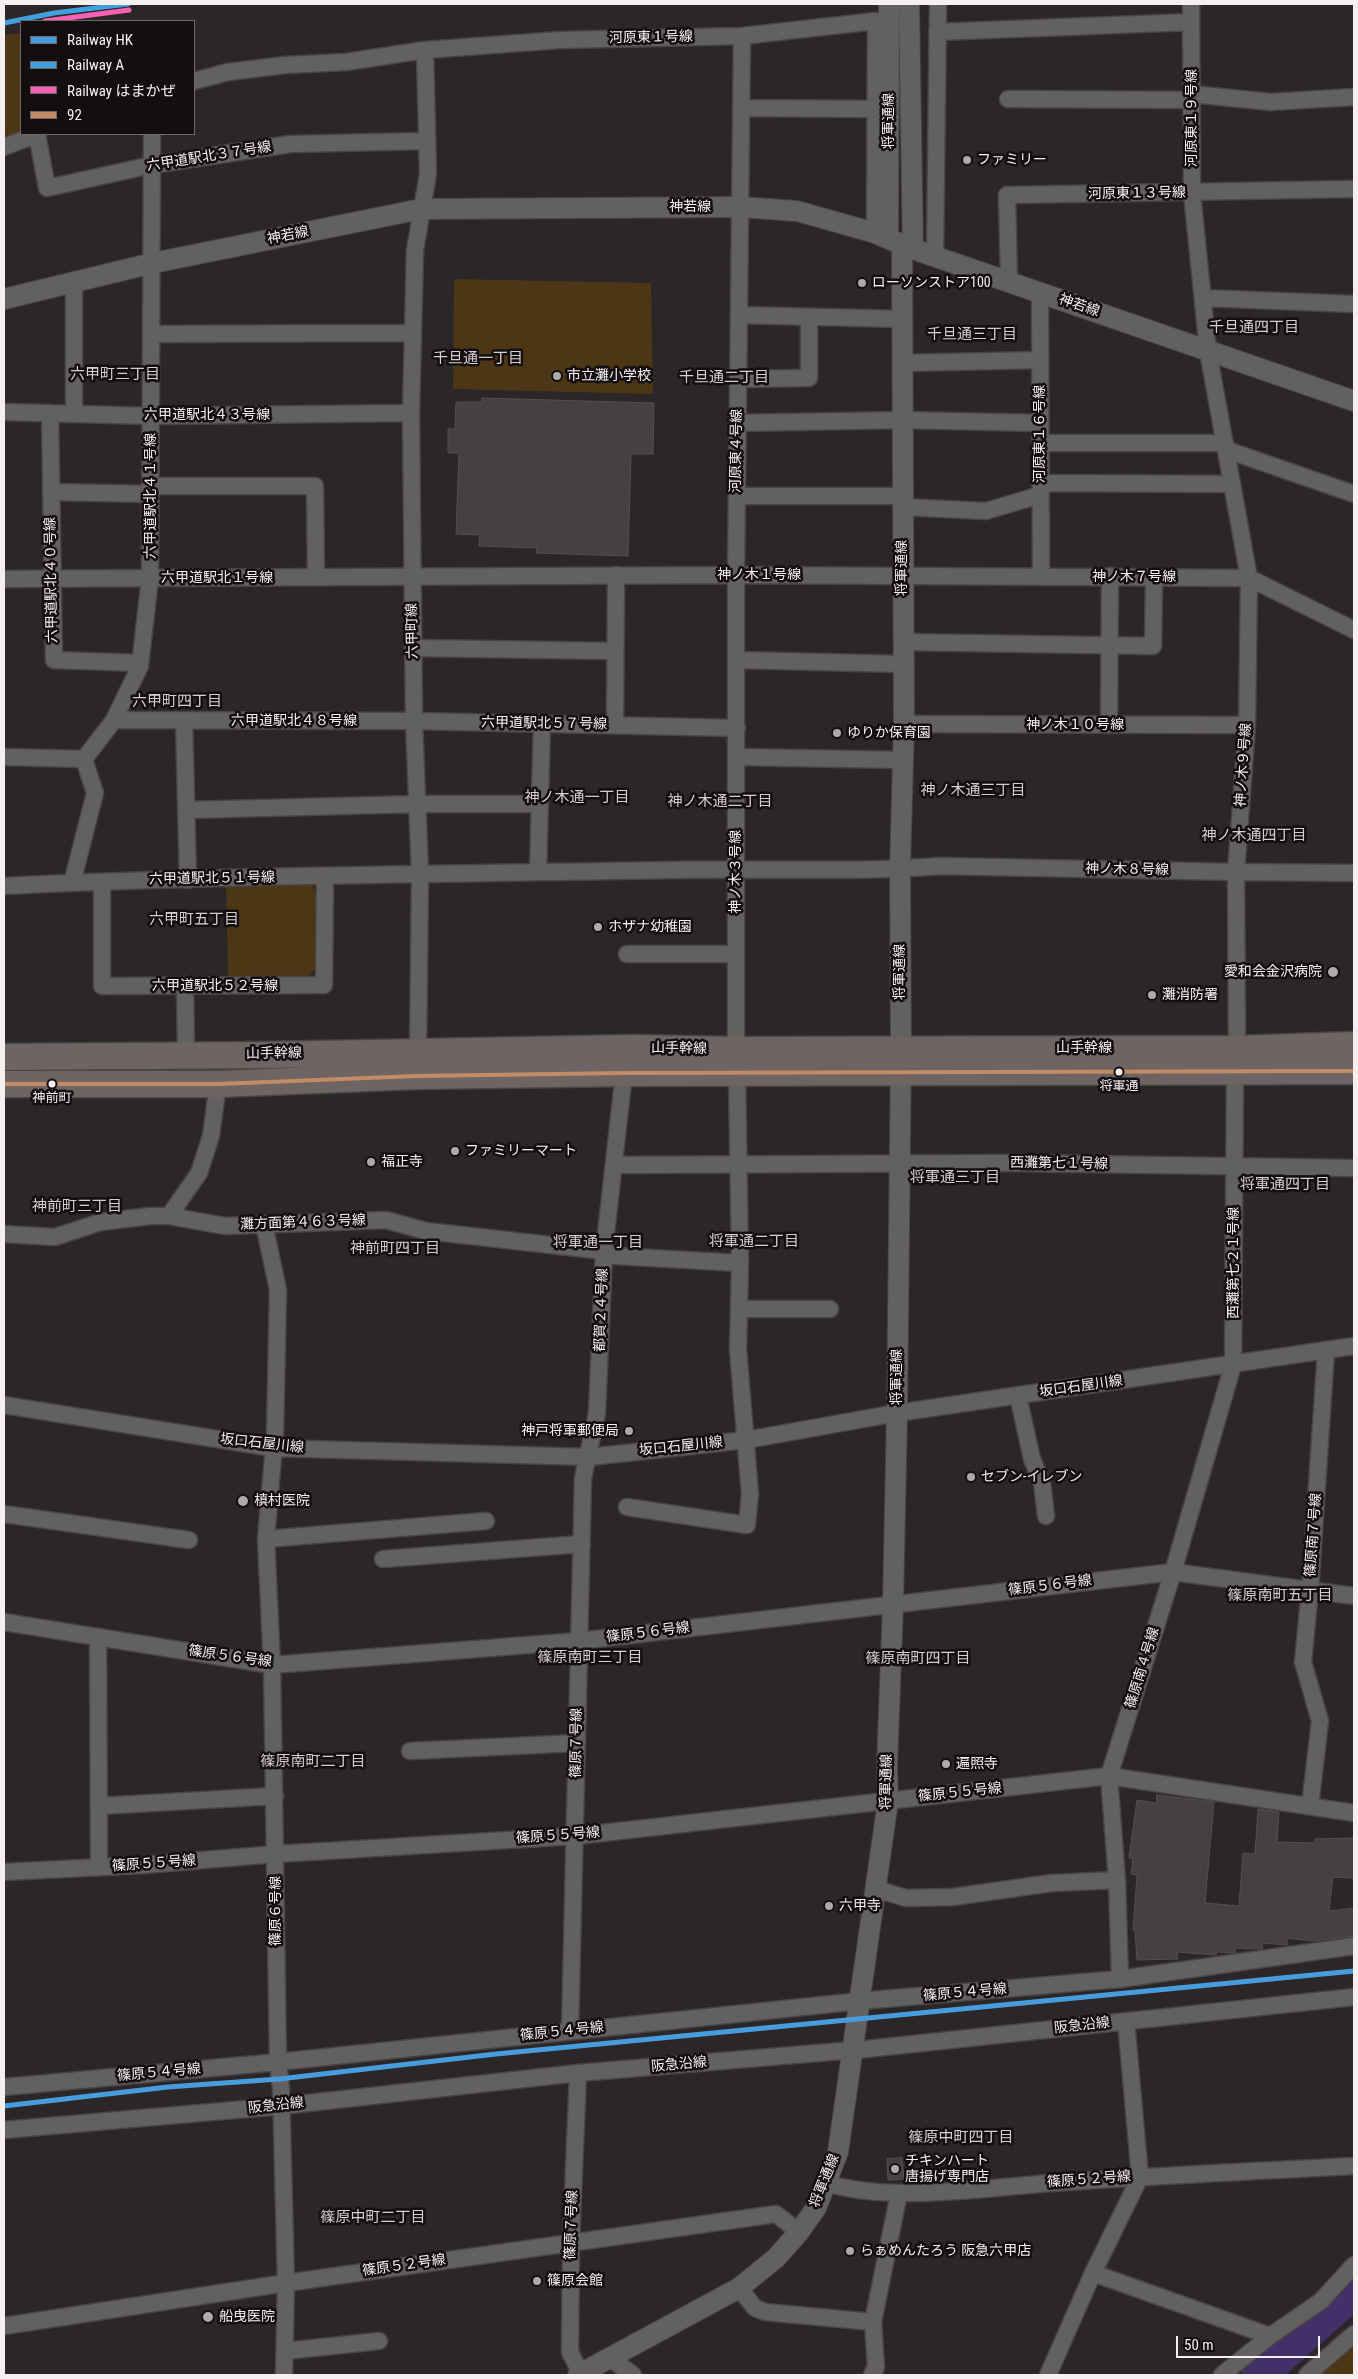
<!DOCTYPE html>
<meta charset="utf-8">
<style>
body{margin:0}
#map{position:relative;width:1358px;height:2379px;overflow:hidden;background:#2b2627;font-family:"Roboto Condensed","Noto Sans JP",sans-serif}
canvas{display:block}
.frame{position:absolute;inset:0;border:5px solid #f5eff0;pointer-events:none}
.legend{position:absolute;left:20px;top:20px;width:175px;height:115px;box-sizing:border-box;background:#130e0f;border:1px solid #6d6869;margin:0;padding:6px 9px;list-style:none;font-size:15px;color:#f5eff0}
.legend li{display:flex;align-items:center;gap:10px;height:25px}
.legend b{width:25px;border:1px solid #6d6869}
.scale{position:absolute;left:1176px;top:2336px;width:144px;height:22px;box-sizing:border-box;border:2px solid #f5eff0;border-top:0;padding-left:6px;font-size:15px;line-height:18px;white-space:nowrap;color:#f5eff0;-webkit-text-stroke:4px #130e0f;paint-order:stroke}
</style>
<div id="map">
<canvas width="1358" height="2379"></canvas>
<div class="frame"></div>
<ul class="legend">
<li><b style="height:6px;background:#469cdc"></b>Railway HK</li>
<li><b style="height:6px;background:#40a0de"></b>Railway A</li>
<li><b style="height:6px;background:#f860b3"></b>Railway はまかぜ</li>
<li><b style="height:6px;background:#c18c65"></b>92</li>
</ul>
<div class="scale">50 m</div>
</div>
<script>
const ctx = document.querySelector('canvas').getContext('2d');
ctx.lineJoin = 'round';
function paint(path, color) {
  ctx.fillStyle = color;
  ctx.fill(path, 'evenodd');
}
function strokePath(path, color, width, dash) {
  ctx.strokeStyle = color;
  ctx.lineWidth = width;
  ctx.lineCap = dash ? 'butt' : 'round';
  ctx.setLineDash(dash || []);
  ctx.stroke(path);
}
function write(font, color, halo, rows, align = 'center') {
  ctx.font = font + ' "Roboto Condensed","Noto Sans JP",sans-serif';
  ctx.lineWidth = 5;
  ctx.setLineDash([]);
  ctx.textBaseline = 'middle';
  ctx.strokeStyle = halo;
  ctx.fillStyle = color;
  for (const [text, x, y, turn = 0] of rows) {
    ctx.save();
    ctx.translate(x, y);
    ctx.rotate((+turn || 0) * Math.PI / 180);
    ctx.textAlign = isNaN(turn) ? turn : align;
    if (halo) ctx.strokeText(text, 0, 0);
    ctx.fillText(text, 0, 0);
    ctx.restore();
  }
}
const green = new Path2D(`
 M 21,33 L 21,133 L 10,138 L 4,134 L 5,35 Z
 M 454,279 L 651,283 L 653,394 L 453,389 Z
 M 309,881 L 317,893 L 316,968 L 307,977 L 228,977 L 226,883 Z
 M 1354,2346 L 1354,2375 L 1321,2375 L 1325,2369 Z`);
const stream = new Path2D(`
 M 1283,2375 L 1283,2354`);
const river = new Path2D(`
 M 1259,2375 L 1354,2291`);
const building = new Path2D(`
 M 482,398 L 654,403 L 653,454 L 631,454 L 628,556 L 536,553 L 537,548 L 479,546 L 480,535 L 456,534 L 459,453 L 448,453 L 448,429 L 455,429 L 456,402 L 482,402 Z
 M 1157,1795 L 1214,1802 L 1205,1903 L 1239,1906 L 1243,1853 L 1255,1854 L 1258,1809 L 1279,1812 L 1277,1842 L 1315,1843 L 1315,1839 L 1354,1838 L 1354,1878 L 1333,1877 L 1329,1911 L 1354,1908 L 1354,1936 L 1314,1941 L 1287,1938 L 1287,1945 L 1263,1943 L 1262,1949 L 1235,1948 L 1235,1953 L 1217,1952 L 1216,1955 L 1177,1952 L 1178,1959 L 1137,1960 L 1135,1930 L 1133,1930 L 1137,1875 L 1131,1874 L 1133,1859 L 1129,1858 L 1137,1800 L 1156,1803 Z
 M 902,2158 L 904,2179 L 888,2180 L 887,2159 Z`);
const minor = new Path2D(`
 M 937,32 L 1191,22
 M 194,81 L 228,72 L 285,65 L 346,62 L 425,50 L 560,40 L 742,36 L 876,21 L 875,233
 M 1192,94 L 1270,102 L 1354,97
 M 1008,99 L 1191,100
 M 741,108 L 876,109
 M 37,134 L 47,188 L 152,165 L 290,144 L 427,141
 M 4,147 L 38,134
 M 935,255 L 938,4
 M 1009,281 L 1007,195 L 1354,189
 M 1040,292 L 1041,576
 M 1203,298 L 1354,304
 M 739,315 L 901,319
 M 152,334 L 413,333
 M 901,363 L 1040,360
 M 738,379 L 809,378 L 809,317
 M 4,412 L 151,416 L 411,413
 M 50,413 L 54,660 L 140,663
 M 74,414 L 74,282
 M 738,423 L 901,420 L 1040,423
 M 1040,443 L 1225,443
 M 1227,450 L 1354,494
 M 1040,483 L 1232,484
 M 150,486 L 315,486 L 316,577
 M 51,492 L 151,494
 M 737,496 L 902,496
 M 902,507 L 986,511 L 1040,495
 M 4,579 L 150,578 L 152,134
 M 903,642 L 1153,646 L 1154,577
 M 413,648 L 615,651
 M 737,660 L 903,664
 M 114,720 L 414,721 L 737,728
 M 184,720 L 188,880
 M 904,724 L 1247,725
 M 615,725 L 616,575
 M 1109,725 L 1110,576
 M 4,757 L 84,759 L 114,720 L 140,666 L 150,578 L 736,575 L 1249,578 L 1354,630
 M 737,757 L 903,760
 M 187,810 L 418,804 L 540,804
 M 538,872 L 542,723
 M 102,882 L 102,986 L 324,985 L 325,876
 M 72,883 L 95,793 L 84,759
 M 4,886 C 226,875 450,874 673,870 C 762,868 852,873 941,866 L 1236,872 L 1354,873
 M 627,954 L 736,954
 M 185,985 L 186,1055
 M 736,1050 L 736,575 L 742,36
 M 418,1052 L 420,874 L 414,721 L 411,413 L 415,250 L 428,174 L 425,50
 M 614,1165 L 1018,1163 L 1354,1168
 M 169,1216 L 199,1173 L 211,1136 L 218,1084
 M 264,1224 L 278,1290 L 275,1434 L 266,1539 L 272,1665 L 278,2062 L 281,2089 L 286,2283 L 284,2375
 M 4,1234 L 55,1237 L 101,1222 L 150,1216 L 169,1216 L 225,1226 L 386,1220 L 426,1231 L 604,1251 L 615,1256 L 740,1263
 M 739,1309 L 830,1309
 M 1018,1396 L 1032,1459 L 1042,1483 L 1046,1516
 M 4,1405 L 273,1448 L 589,1457 L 746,1440 L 897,1413 L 1354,1346
 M 627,1507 L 747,1525 L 750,1494 L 738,1349 L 740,1263 L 737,1074
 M 4,1514 L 189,1540
 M 266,1539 L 486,1521
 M 383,1559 L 582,1544
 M 4,1622 L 272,1665 L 579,1641 L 1173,1572 L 1354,1596
 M 98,1637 L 99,1867
 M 410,1751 L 577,1743
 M 99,1806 L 275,1796
 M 1310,1806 L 1320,1721 L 1303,1662 L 1310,1590 L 1326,1351
 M 4,1872 L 143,1865 L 276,1854 L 575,1836 L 1109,1776 L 1354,1813
 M 876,1889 L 906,1898 L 953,1897 L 1052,1883 L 1117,1880
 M 1120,1979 L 1117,1880 L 1109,1776 L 1173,1572 L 1233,1365 L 1235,1071 L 1237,1049 L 1236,872 L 1247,725 L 1249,578 L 1208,351 L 1192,193 L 1191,4
 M 570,2031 L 583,1478 L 597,1413 L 604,1251 L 624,1073
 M 578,2073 L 571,2242 L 570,2352 L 581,2374
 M 4,2087 L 278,2062 L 860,2001 L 1120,1979 L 1354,1946
 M 4,2130 L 281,2106 L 578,2073 L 866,2049 L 1354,1997
 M 826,2183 C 892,2203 982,2188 1052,2183 C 1152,2176 1253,2171 1354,2166
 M 1093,2273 L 1270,2336
 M 739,2288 L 755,2308 L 765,2312 L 873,2322
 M 4,2326 L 286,2283 L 776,2214 L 799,2232
 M 285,2351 L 379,2341
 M 610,2358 L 633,2375
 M 872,2375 L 876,2367 L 873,2322 L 899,2193
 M 1048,2375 L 1093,2273 L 1140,2177 L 1126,2021
 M 1222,2375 L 1270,2336 L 1321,2301 L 1354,2265
 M 1307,2375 L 1354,2334`);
const tertiary = new Path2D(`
 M 909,4 L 913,249
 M 888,238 L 889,4
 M 4,299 L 153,263 L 421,209 L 740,207 L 797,211 L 875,233 L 913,249 L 1354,401
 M 578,2375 L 739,2288 L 776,2258 L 799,2232 L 816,2208 L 838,2152 L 888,1801 L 887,1766 L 893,1604 L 897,1413 L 901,1048 L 900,869 L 904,724 L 902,244`);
const primary = new Path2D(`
 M 4,1057 L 267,1055 L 633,1048 L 736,1050 L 1237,1049 L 1354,1045
 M 4,1084 L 218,1084 L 416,1076 L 624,1073 L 1354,1071`);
const bus1 = new Path2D(`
 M 4,1084 L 218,1084 L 416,1076 L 624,1073 L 1354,1071`);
const rail1 = new Path2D(`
 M 4,2106 L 168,2087 L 279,2079 L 496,2054 L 1354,1971`);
const rail2 = new Path2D(`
 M 4,23 L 54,13 L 128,4`);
const rail3 = new Path2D(`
 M 45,21 L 129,10`);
const markers = [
 [967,160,5,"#aea9aa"],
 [862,283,5,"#aea9aa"],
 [557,376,5,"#aea9aa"],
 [837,733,5,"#aea9aa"],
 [598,927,5,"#aea9aa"],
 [1333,972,6,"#aea9aa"],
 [1152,995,5,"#aea9aa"],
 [1119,1072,4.5,"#f5eff0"],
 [52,1084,4.5,"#f5eff0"],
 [455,1151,5,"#aea9aa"],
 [371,1162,5,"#aea9aa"],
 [629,1431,5,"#aea9aa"],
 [971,1477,5,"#aea9aa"],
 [243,1501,6,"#aea9aa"],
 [946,1764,5,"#aea9aa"],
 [829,1906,5,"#aea9aa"],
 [895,2169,5,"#aea9aa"],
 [850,2251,5,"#aea9aa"],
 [537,2281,5,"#aea9aa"],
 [208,2317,6,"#aea9aa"]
];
const busNames = [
 ["将軍通",1119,1087],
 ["神前町",52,1099]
];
const streetNames = [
 ["河原東１号線",651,38,-1],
 ["河原東１９号線",1192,118,-90],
 ["将軍通線",889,121,-90],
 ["六甲道駅北３７号線",209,157,-9],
 ["河原東１３号線",1137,194,-1],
 ["神若線",690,207],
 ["神若線",288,236,-11],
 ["神若線",1079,306,19],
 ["六甲道駅北４３号線",207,415],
 ["河原東１６号線",1040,434,-90],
 ["河原東４号線",737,451,-89],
 ["六甲道駅北４１号線",151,496,-90],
 ["将軍通線",902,568,-90],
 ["神ノ木１号線",759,575],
 ["神ノ木７号線",1134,577],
 ["六甲道駅北１号線",217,578],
 ["六甲道駅北４０号線",52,580,-91],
 ["六甲町線",413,631,-91],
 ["六甲道駅北４８号線",294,721],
 ["六甲道駅北５７号線",544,724,1],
 ["神ノ木１０号線",1075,725],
 ["神ノ木９号線",1244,765,-86],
 ["神ノ木８号線",1127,870,1],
 ["神ノ木３号線",736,872,-90],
 ["六甲道駅北５１号線",212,879,-1],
 ["将軍通線",900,972,-90],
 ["六甲道駅北５２号線",215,986],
 ["山手幹線",1084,1048],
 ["山手幹線",679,1049,1],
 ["山手幹線",274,1054,-1],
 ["西灘第七１号線",1059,1164,1],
 ["灘方面第４６３号線",303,1223,-2],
 ["西灘第七２１号線",1234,1263,-90],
 ["都賀２４号線",602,1310,-88],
 ["将軍通線",897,1377,-90],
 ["坂口石屋川線",1081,1387,-8],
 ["坂口石屋川線",262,1444,6],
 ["坂口石屋川線",681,1447,-6],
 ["篠原南７号線",1314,1535,-86],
 ["篠原５６号線",1050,1586,-7],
 ["篠原５６号線",648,1633,-7],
 ["篠原５６号線",230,1657,8],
 ["篠原南４号線",1143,1668,-73],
 ["篠原７号線",577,1743,-89],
 ["将軍通線",887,1782,-89],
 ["篠原５５号線",960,1793,-6],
 ["篠原５５号線",558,1836,-4],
 ["篠原５５号線",154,1864,-4],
 ["篠原６号線",276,1911,-90],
 ["篠原５４号線",965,1993,-5],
 ["阪急沿線",1082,2026,-6],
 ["篠原５４号線",562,2032,-6],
 ["阪急沿線",679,2065,-5],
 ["篠原５４号線",159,2073,-5],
 ["阪急沿線",276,2106,-6],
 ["篠原５２号線",1089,2180,-4],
 ["将軍通線",825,2181,-68],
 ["篠原７号線",572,2225,-88],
 ["篠原５２号線",404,2266,-8]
];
const poiNames = [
 ["ファミリー",977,160],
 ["ローソンストア100",872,283],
 ["市立灘小学校",567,376],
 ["ゆりか保育園",847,733],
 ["ホザナ幼稚園",608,927],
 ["愛和会金沢病院",1322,972,"right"],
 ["灘消防署",1162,995],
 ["ファミリーマート",465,1151],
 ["福正寺",381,1162],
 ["神戸将軍郵便局",619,1431,"right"],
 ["セブン-イレブン",981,1477],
 ["槙村医院",254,1501],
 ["遍照寺",956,1764],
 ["六甲寺",839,1906],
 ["チキンハート",905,2161],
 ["唐揚げ専門店",905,2177],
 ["らぁめんたろう 阪急六甲店",860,2251],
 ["篠原会館",547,2281],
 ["船曳医院",219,2317]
];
const neighbourhoodNames = [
 ["千旦通四丁目",1254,328],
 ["千旦通三丁目",972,335],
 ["千旦通一丁目",478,359],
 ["六甲町三丁目",115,375],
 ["千旦通二丁目",724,378],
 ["六甲町四丁目",177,702],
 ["神ノ木通三丁目",973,791],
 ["神ノ木通一丁目",577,798],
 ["神ノ木通二丁目",720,802],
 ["神ノ木通四丁目",1254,836],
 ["六甲町五丁目",194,920],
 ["将軍通三丁目",955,1178],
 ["将軍通四丁目",1285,1185],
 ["神前町三丁目",77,1207],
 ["将軍通二丁目",754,1242],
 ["将軍通一丁目",598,1243],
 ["神前町四丁目",395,1249],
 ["篠原南町五丁目",1280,1596],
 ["篠原南町三丁目",590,1658],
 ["篠原南町四丁目",918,1659],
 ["篠原南町二丁目",313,1762],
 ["篠原中町四丁目",961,2138],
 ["篠原中町二丁目",373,2218]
];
paint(green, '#4d3615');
strokePath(stream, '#433068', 5.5);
strokePath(river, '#433068', 35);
paint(building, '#454142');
strokePath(building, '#544f51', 1);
strokePath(minor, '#484545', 19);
strokePath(tertiary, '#484545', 22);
strokePath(primary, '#484545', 29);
strokePath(minor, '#636060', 16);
strokePath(tertiary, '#636060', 20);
strokePath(primary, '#6d6463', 26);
strokePath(bus1, '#c18c65', 4);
strokePath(rail1, '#469cdc', 5);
strokePath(rail2, '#40a0de', 5);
strokePath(rail3, '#f860b3', 5);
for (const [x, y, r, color] of markers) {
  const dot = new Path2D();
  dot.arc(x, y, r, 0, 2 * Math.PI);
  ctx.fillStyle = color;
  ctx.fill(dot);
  strokePath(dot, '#130e0f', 2);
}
write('13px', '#f5eff0', '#130e0f', busNames);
write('14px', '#f5eff0', '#130e0f', streetNames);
write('14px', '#f5eff0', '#130e0f', poiNames, 'left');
write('15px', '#dacdcf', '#130e0f', neighbourhoodNames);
</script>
